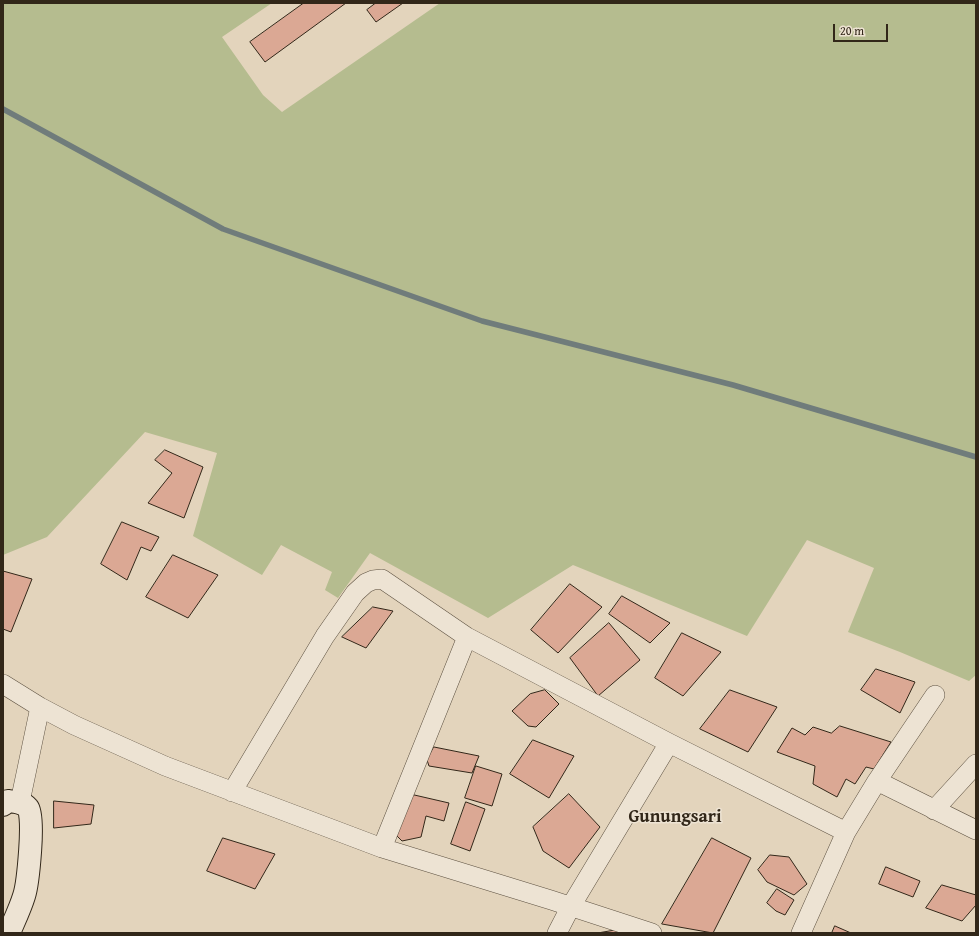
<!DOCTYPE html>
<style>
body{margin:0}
#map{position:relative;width:979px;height:936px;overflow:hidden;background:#e3d4bc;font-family:"Gentium Book Plus",serif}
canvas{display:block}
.frame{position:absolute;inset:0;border:4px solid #322719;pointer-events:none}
.scale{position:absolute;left:833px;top:24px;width:55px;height:18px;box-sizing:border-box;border:2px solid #322719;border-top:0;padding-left:5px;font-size:12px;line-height:14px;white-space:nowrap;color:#322719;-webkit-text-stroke:3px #ede3d3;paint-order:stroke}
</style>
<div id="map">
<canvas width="979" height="936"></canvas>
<div class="frame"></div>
<div class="scale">20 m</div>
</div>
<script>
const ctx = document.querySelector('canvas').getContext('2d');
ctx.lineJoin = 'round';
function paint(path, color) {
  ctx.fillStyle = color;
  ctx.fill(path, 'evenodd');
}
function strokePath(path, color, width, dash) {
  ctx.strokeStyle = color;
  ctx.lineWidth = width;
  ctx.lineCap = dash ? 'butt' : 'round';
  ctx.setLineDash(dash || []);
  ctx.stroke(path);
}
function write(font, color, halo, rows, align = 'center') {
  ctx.font = font + ' "Gentium Book Plus",serif';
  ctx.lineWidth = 3;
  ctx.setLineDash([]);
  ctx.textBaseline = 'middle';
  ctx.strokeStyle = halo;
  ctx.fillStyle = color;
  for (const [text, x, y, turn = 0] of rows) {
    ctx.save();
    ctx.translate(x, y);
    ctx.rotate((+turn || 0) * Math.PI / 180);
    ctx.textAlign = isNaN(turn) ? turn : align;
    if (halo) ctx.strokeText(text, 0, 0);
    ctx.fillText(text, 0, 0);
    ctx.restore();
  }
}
const green = new Path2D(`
 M 3,3 L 272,3 L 222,37 L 263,95 L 282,112 L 440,3 L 976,3 L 976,675 L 969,681 L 900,652 L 848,632 L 874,568 L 807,540 L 747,636 L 573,565 L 488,618 L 370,553 L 338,598 L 325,590 L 332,572 L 281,545 L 262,575 L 193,536 L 217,453 L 145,432 L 47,537 L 3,555 Z`);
const stream = new Path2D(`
 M 3,109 L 223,229 L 482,321 L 733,385 L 976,457`);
const building = new Path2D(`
 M 304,3 L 346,3 L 265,62 L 250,42 Z
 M 376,3 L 403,3 L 376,22 L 367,10 Z
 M 165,450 L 203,467 L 184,518 L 148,503 L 172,473 L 155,460 Z
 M 122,522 L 159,537 L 151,551 L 141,547 L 127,580 L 101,564 Z
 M 173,555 L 218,575 L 188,618 L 146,597 Z
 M 3,571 L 32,579 L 11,632 L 3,629 Z
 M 570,584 L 602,607 L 558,653 L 531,630 Z
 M 622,596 L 670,623 L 650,643 L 609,614 Z
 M 373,607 L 393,611 L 366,648 L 342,637 Z
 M 609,623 L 640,660 L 598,696 L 570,658 Z
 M 682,633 L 721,652 L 683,696 L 655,678 Z
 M 876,669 L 915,682 L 900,713 L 861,690 Z
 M 545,690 L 559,704 L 536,727 L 528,726 L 512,711 L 530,694 Z
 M 730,690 L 777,707 L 748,752 L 700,729 Z
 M 840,726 L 891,742 L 874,769 L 866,767 L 855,784 L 846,779 L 837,797 L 813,784 L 815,766 L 777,752 L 792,728 L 805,735 L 813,727 L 831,733 Z
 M 533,740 L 574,756 L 549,798 L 510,774 Z
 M 434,747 L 479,756 L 472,773 L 429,766 L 427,760 Z
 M 476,766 L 502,774 L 492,806 L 465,798 Z
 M 410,794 L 449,803 L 444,821 L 426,816 L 421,837 L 402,841 L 394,833 Z
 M 569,794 L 600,827 L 569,868 L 543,851 L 533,827 Z
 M 54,801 L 94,805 L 91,824 L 54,828 Z
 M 466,802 L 485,809 L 470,851 L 451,844 Z
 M 223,838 L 275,854 L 255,889 L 207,871 Z
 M 712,838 L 751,858 L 713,933 L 662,924 Z
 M 770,855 L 789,857 L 807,884 L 794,895 L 767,882 L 758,870 Z
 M 886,867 L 920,881 L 913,897 L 879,884 Z
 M 942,885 L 976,895 L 976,905 L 962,921 L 926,908 Z
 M 777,889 L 794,900 L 785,915 L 776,911 L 767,903 Z
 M 835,926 L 851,933 L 832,933 Z
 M 622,929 L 632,933 L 598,933 Z`);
const street = new Path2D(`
 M 3,684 L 40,707 L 74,725 L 165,766 L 382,848 L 551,900 L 652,933
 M 877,781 L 976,830
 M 232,792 L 325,636 L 355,593 L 366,583 L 373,580 L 382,579 L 467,637 L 669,743 L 846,832
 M 20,802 L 40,707
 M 934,810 L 976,764
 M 382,848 L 467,637
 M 557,933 L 571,906 L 669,743
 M 801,933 L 846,832 L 877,781 L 935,695`);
const secondary = new Path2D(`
 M 3,805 L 8,801 C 16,802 23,802 28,808 C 35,816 28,884 24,896 C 20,909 14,921 9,933`);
const quarterNames = [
 ["Gunungsari",675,817]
];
paint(green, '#b5bc8f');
strokePath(stream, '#707c7b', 5.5);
paint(building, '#dba894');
strokePath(building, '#322719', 1);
strokePath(street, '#5e5242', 20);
strokePath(secondary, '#322719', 24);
strokePath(street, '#ede3d3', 19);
strokePath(secondary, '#ede3d3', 22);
write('bold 18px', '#322719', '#ede3d3', quarterNames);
</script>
